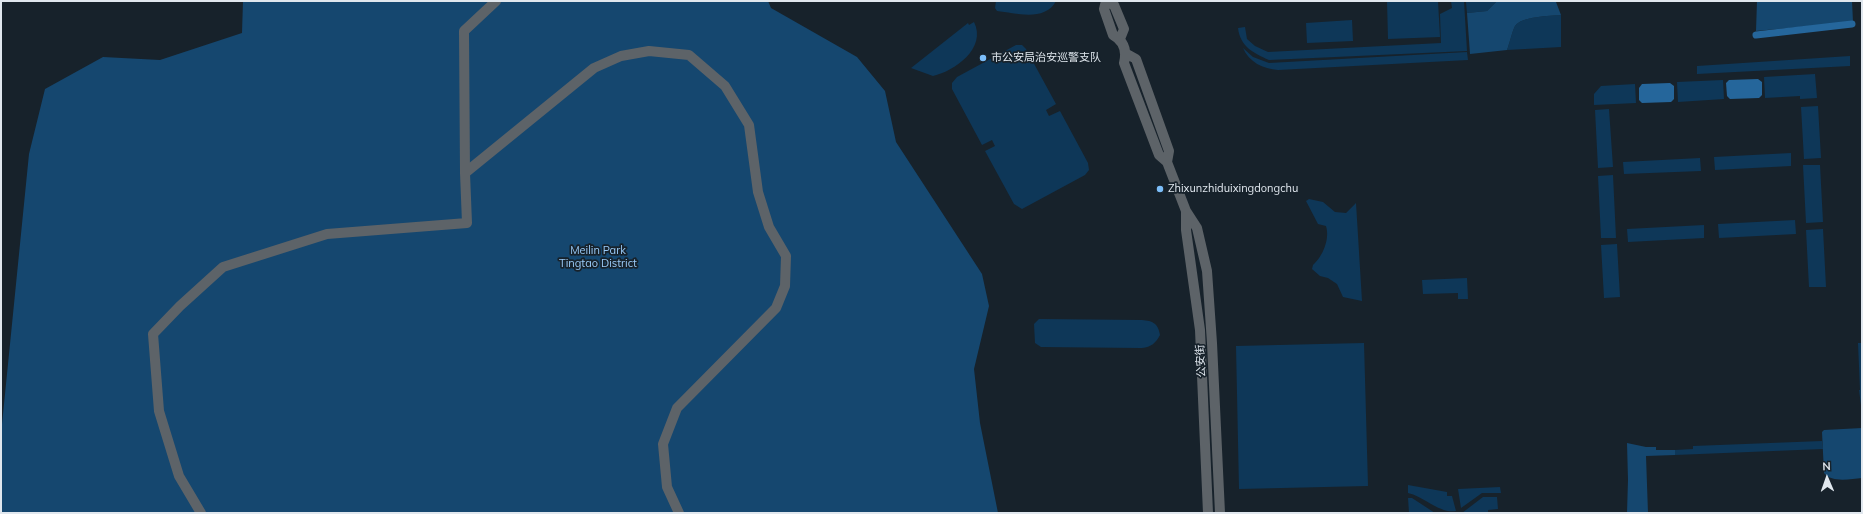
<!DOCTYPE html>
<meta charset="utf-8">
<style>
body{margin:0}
#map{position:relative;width:1863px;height:514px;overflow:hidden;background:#17222b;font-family:Mulish,sans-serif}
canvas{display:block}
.frame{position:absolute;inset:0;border:2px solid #e0e7ee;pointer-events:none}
.north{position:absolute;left:1807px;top:458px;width:40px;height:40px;-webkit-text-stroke:3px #17222b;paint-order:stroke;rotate:358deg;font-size:11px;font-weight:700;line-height:16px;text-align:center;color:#e0e7ee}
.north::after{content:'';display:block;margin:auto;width:14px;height:18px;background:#e0e7ee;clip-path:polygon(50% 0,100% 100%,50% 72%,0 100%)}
</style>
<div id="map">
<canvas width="1863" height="514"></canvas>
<div class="frame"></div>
<div class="north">N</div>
</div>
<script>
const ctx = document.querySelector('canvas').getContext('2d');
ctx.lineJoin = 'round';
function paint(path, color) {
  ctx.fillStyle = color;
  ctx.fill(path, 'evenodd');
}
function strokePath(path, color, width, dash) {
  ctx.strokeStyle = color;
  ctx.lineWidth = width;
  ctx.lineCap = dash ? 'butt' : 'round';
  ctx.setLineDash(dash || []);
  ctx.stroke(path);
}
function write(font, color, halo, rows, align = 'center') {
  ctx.font = font + ' Mulish,"Noto Sans SC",sans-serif';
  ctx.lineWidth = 3.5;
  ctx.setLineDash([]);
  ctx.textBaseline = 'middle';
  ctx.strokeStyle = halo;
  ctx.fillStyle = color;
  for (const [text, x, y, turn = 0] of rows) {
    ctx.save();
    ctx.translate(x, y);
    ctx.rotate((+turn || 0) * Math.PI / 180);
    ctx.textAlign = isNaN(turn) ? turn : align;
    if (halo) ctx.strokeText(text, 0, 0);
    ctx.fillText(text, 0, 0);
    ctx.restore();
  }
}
const green = new Path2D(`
 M 996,1 L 1056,1 C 1045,22 1016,13 997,11 L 995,8 Z
 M 1387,1 L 1438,1 L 1440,37 L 1388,39 Z
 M 1451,1 L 1464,1 L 1467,51 L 1269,60 C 1253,53 1240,46 1238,28 L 1245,27 L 1247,39 L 1255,46 L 1268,52 L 1441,43 L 1440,14 L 1452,8 Z
 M 1497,1 L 1487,11 L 1467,13 L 1466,2 Z
 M 1561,15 L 1561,47 L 1507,50 C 1509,45 1513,29 1515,26 C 1522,16 1550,16 1561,15 Z
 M 1352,20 L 1353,41 L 1307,43 L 1306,23 Z
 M 974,22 C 987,48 955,71 933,76 L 911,68 L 968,23 L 969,25 Z
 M 1016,45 L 1022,45 L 1026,49 L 1056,104 L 1046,110 L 1049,116 L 1060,111 L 1088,163 L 1089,170 L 1085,175 L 1022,209 L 1014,204 L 985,151 L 995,146 L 992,140 L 982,145 L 952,89 L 952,83 L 957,77 Z
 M 1243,48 L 1253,57 L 1269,63 L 1467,52 L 1468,60 L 1278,70 C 1263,69 1249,62 1243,48 Z
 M 1850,56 L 1850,66 L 1697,74 L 1697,66 Z
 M 1815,74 L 1817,98 L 1800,99 L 1800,96 L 1765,98 L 1764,77 Z
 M 1723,80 L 1724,99 L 1678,102 L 1677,82 Z
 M 1635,84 L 1636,103 L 1594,105 L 1594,94 L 1601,86 Z
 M 1818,106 L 1821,158 L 1804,159 L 1801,107 Z
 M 1609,109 L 1613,167 L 1598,168 L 1595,110 Z
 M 1791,153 L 1791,166 L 1715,170 L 1714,157 Z
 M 1700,158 L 1701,171 L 1624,174 L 1623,162 Z
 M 1803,165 L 1820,165 L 1823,222 L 1806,223 Z
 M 1613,175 L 1616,238 L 1601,238 L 1598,176 Z
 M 1309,199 L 1323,202 L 1335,212 L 1346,213 L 1356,203 L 1362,301 L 1343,297 L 1337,284 L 1328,278 L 1320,276 L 1312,269 L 1313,265 C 1323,256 1330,239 1326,226 L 1318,224 L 1306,201 Z
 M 1795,220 L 1796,234 L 1719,238 L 1718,224 Z
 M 1704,225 L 1704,238 L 1628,242 L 1627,229 Z
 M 1823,229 L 1826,287 L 1809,287 L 1806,230 Z
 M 1617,244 L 1620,297 L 1604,298 L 1601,245 Z
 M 1467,278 L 1468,299 L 1458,299 L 1458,293 L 1423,294 L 1422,280 Z
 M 1039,319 L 1142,320 C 1153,321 1158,323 1160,335 C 1156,343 1151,347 1142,348 L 1041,347 L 1035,343 L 1034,324 Z
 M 1364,343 L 1368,486 L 1239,489 L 1236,346 Z
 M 1858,343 L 1862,343 L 1862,413 L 1859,390 L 1860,390 Z
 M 1822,441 L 1823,449 L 1675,455 L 1675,450 L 1693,449 L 1693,446 Z
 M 1408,485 L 1447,492 L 1447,496 L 1452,496 L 1456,511 C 1440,514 1423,496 1408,493 Z
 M 1500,487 L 1501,493 L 1482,493 L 1461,508 L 1458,489 Z
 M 1483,497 L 1497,497 L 1498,509 L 1488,510 L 1488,513 L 1462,513 Z
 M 1408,498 L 1412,498 L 1435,513 L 1409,513 Z`);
const forest = new Path2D(`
 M 243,1 L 768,1 L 771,8 L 857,57 L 885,91 L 896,142 L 982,274 L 989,306 L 974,369 L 980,423 L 998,513 L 1,513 L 1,434 L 29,154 L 45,89 L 103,57 L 160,60 L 242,33 Z
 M 1497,1 L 1556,2 L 1561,15 C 1550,16 1522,16 1515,26 C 1513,29 1509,45 1507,50 L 1470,54 L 1467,13 L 1487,11 Z
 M 1757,1 L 1852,1 L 1853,22 L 1756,31 Z
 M 1862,428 L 1862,478 C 1850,479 1832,483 1824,473 L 1822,432 L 1824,430 Z
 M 1627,443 L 1646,447 L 1656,447 L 1656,450 L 1675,450 L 1675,455 L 1646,456 L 1648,513 L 1627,513 L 1628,480 Z`);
const water = new Path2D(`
 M 1758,79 L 1762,82 L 1762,95 L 1759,98 L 1730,99 L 1727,96 L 1726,83 L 1729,80 Z
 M 1670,83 L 1674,86 L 1674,99 L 1671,102 L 1642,103 L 1639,100 L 1639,88 L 1642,84 Z`);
const stream = new Path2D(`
 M 1756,35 L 1852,24`);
const minor = new Path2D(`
 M 1106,1 L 1104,9 L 1113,35 C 1124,41 1127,51 1124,63 L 1159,155 L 1167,162 L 1186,211 L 1197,228 L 1207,271 L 1212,343 L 1220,513
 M 1106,2 L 1114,5 L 1124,29 L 1120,39
 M 1127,54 L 1136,59 L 1169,151 L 1167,162
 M 465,173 L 464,31 L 496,1
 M 1186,211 L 1186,230 L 1200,330 L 1208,513
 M 201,513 L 179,476 L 159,411 L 153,334 L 180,306 L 223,267 L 327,234 L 467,223 L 465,173 L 594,68 L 621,56 L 649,51 L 689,55 L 725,86 L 749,125 L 758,192 L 769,227 L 786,256 L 785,286 L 776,308 L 677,408 L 663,444 L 667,487 L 679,513`);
const markers = [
 [983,58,4,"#7cbef9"],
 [1160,189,4,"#7cbef9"]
];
const poiNames = [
 ["市公安局治安巡警支队",991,58],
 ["Zhixunzhiduixingdongchu",1168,189]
];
const parkNames = [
 ["Meilin Park",598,251],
 ["Tingtao District",598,264]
];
const streetNames = [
 ["公安街",1201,361,-93]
];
paint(green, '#0e3758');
paint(forest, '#15476f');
paint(water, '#25669b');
strokePath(stream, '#25669b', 7);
strokePath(minor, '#5d6368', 10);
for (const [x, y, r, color] of markers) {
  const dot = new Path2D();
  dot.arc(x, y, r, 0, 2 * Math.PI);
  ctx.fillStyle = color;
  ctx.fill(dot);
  strokePath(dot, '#17222b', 1.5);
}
write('11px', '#e0e7ee', '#17222b', poiNames, 'left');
write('11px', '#9acbf8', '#17222b', parkNames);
write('11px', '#e0e7ee', '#17222b', streetNames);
</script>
